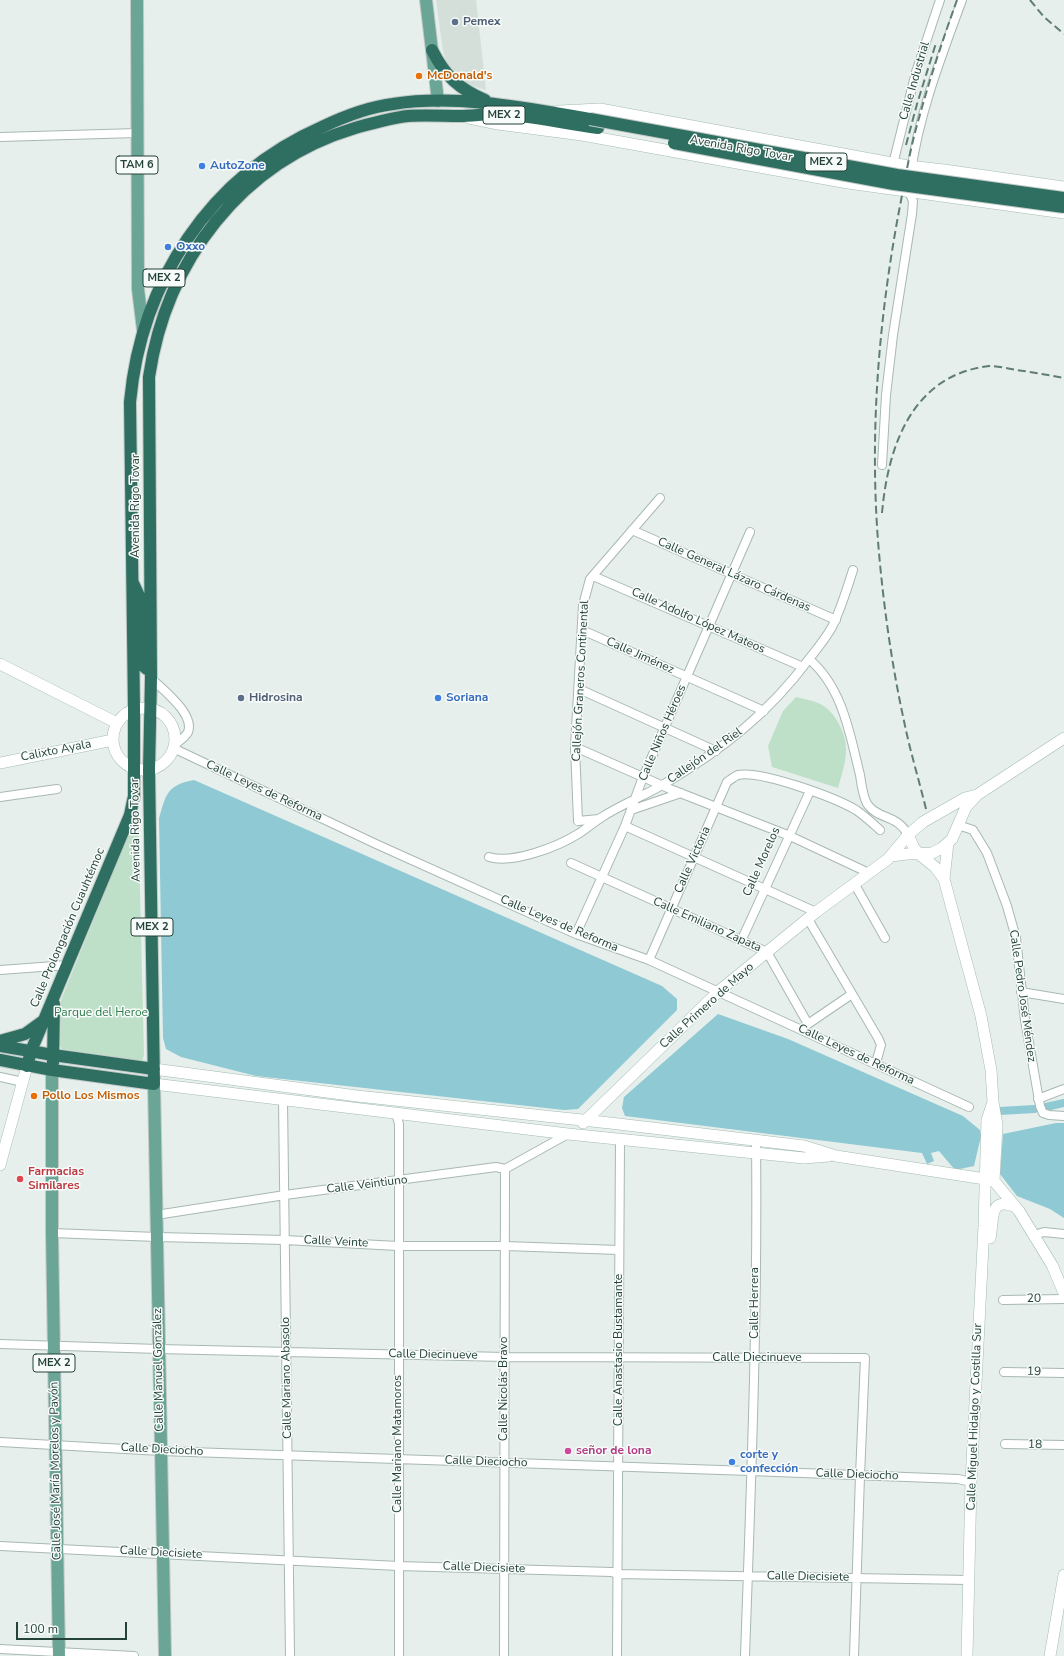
<!DOCTYPE html>
<meta charset="utf-8">
<style>
body{margin:0}
#map{position:relative;width:1064px;height:1656px;overflow:hidden;background:#e6efeb;font-family:"Nunito Sans",sans-serif}
canvas{display:block}
.scale{position:absolute;left:16px;top:1622px;width:111px;height:18px;box-sizing:border-box;border:2px solid #24423a;border-top:0;padding-left:5px;font-size:12px;line-height:14px;white-space:nowrap;color:#24423a;-webkit-text-stroke:3px #f7fbf9;paint-order:stroke}
</style>
<div id="map">
<canvas width="1064" height="1656"></canvas>
<div class="scale">100 m</div>
</div>
<script>
const ctx = document.querySelector('canvas').getContext('2d');
ctx.lineJoin = 'round';
function paint(path, color) {
  ctx.fillStyle = color;
  ctx.fill(path, 'evenodd');
}
function strokePath(path, color, width, dash) {
  ctx.strokeStyle = color;
  ctx.lineWidth = width;
  ctx.lineCap = dash ? 'butt' : 'round';
  ctx.setLineDash(dash || []);
  ctx.stroke(path);
}
function write(font, color, halo, rows, align = 'center') {
  ctx.font = font + ' "Nunito Sans",sans-serif';
  ctx.lineWidth = 3;
  ctx.setLineDash([]);
  ctx.textBaseline = 'middle';
  ctx.strokeStyle = halo;
  ctx.fillStyle = color;
  for (const [text, x, y, turn = 0] of rows) {
    ctx.save();
    ctx.translate(x, y);
    ctx.rotate((+turn || 0) * Math.PI / 180);
    ctx.textAlign = isNaN(turn) ? turn : align;
    if (halo) ctx.strokeText(text, 0, 0);
    ctx.fillText(text, 0, 0);
    ctx.restore();
  }
}
const built = new Path2D(`
 M 436,0 L 476,0 L 486,90 L 467,84 L 449,68 L 443,51 Z`);
const green = new Path2D(`
 M 796,697 C 803,699 811,700 818,703 C 825,706 832,712 836,719 C 852,744 846,761 838,788 L 772,767 L 768,746 L 783,711 Z
 M 138,811 L 144,1055 L 142,1061 L 62,1049 L 60,1046 L 61,1000 Z`);
const water = new Path2D(`
 M 194,780 L 662,986 L 677,999 L 677,1010 L 578,1109 L 564,1110 L 256,1076 L 181,1057 L 166,1049 L 163,1038 L 159,818 C 166,794 167,785 194,780 Z
 M 718,1014 L 788,1039 L 963,1116 L 980,1130 L 981,1136 L 974,1166 L 955,1170 L 939,1151 L 931,1153 L 934,1161 L 927,1164 L 922,1153 L 625,1116 L 622,1108 L 624,1097 Z
 M 1056,1123 L 1064,1123 L 1064,1218 L 1050,1209 L 1017,1196 L 1000,1174 L 1003,1134 Z`);
const canal = new Path2D(`
 M 1046,1107 L 1064,1103
 M 1000,1111 L 1034,1109`);
const street = new Path2D(`
 M 0,137 L 137,133
 M 893,164 L 916,72 L 940,0
 M 911,172 C 919,113 942,55 962,0
 M 882,465 L 886,395 L 893,335 L 912,214 L 913,201 L 909,192 L 909,187
 M 632,530 L 836,620
 M 593,576 L 803,667
 M 582,630 L 764,711
 M 809,659 C 843,688 850,735 860,775 C 861,782 864,800 868,805 C 879,820 897,814 908,835
 M 151,678 C 163,690 195,714 188,732 C 185,738 179,741 174,745
 M 579,689 L 716,751
 M 575,747 L 670,789 L 790,836 L 869,873
 M 173,748 L 376,844 L 576,934 L 649,960 L 969,1107
 M 0,797 L 57,789
 M 631,810 L 681,793
 M 599,819 L 578,821 L 575,747 L 583,605 L 590,579 L 660,498
 M 958,825 L 973,830 L 987,853 L 1007,906 L 1016,938 L 1025,1020 L 1040,1106 L 1043,1113 L 1049,1115 L 1064,1116
 M 625,826 L 816,912
 M 489,857 C 513,864 557,847 578,834 C 586,829 594,822 602,817 C 622,804 644,796 664,784 C 722,750 769,713 809,659 C 817,649 826,638 832,627 C 841,609 847,589 853,570
 M 571,863 L 767,952 L 808,1024
 M 854,883 L 885,938
 M 808,919 L 878,1038 L 881,1045 L 876,1063
 M 576,934 L 625,826 L 643,777 L 750,532
 M 742,939 L 810,791
 M 649,960 L 727,782 C 730,780 735,776 738,775 C 761,770 836,798 856,810 C 865,816 872,823 880,830
 M 0,970 L 68,965
 M 1021,992 L 1064,999
 M 805,1026 L 852,994
 M 0,1077 L 23,1082
 M 1038,1099 L 1064,1089
 M 283,1100 L 290,1656
 M 396,1113 L 399,1124 L 399,1656
 M 156,1215 L 285,1195 L 496,1167 L 505,1169 L 568,1134
 M 52,1233 L 157,1237 L 285,1240 L 398,1246 L 505,1246 L 619,1250
 M 1034,1235 L 1044,1232 L 1064,1234
 M 1003,1300 L 1064,1299
 M 0,1344 L 159,1349 L 505,1357 L 865,1358 L 860,1476 L 854,1656
 M 1004,1372 L 1064,1373
 M 0,1442 L 161,1451 L 750,1471 L 958,1479 L 971,1482
 M 1005,1444 L 1064,1445
 M 0,1546 L 398,1566 L 612,1572 L 617,1574 L 969,1580
 M 0,1649 L 134,1656
 M 504,1656 L 505,1169
 M 617,1656 L 620,1139
 M 745,1656 C 751,1485 758,1313 756,1142`);
const secondary = new Path2D(`
 M 559,111 L 600,109 L 908,166 L 944,170 L 1064,187
 M 469,118 L 498,124 L 582,135 L 848,183 L 1064,213
 M 0,664 L 117,723
 M113 739a31 31 0 1 1 62 0a31 31 0 1 1-62 0Z
 M 0,763 L 113,740
 M 908,835 L 914,848 L 919,854 L 935,867 L 944,879
 M 948,843 L 944,879 L 981,1016 L 991,1070 L 993,1102 L 997,1125 L 994,1181
 M 891,856 L 907,854 L 932,853 L 942,848 L 952,839 L 966,807 L 977,795 L 1064,738
 M 154,1069 L 357,1096 L 610,1123 L 804,1146 L 836,1156 L 985,1179 L 994,1181 L 1019,1211 L 1052,1265 L 1064,1293
 M 154,1084 L 568,1134 L 804,1158 L 829,1156
 M 583,1123 L 719,991 L 816,912 L 888,859 L 908,835 L 923,822 L 965,798 L 977,795
 M 0,1165 L 27,1066
 M 990,1238 C 994,1219 988,1196 1016,1207
 M 967,1656 L 971,1482 L 984,1226 L 987,1120 L 993,1102
 M 1050,1656 L 1064,1575`);
const primary = new Path2D(`
 M 137,0 L 138,289 L 143,330
 M 426,0 L 438,101
 M 52,1070 L 52,1233 L 59,1656
 M 154,1084 L 165,1656`);
const highway = new Path2D(`
 M 432,50 C 445,76 459,89 485,100
 M 133,583 L 141,600 L 140,659 C 142,666 144,668 151,671
 M 0,1041 L 25,1034 L 43,1021
 M 0,1046 L 53,1055 L 154,1069
 M 0,1060 L 52,1070 L 154,1084 L 149,770 L 151,678 L 149,377 C 166,261 241,162 355,128 C 373,123 390,118 408,116 C 425,115 443,116 460,116 C 472,116 484,114 496,114 C 530,115 564,124 598,128
 M 53,1063 L 54,1004
 M 27,1066 L 31,1051 L 130,815 L 134,796 L 134,709 L 130,402 C 141,282 210,176 322,127 C 345,116 368,107 393,104 C 458,94 526,108 590,119`);
const rail = new Path2D(`
 M 1030,0 L 1044,17 L 1064,34
 M 906,145 L 917,104 L 936,43
 M 882,513 C 888,446 912,375 989,366 C 997,366 1007,368 1016,370 C 1032,372 1048,375 1064,378
 M 926,809 C 919,780 910,751 904,721 C 892,666 884,609 879,553 C 869,439 878,323 899,211 C 905,180 910,148 919,118 C 930,78 943,39 957,0`);
const highwayBridge = new Path2D(`
 M 590,119 L 897,175 L 1064,198
 M 674,143 L 894,184 L 1064,207`);
const markers = [
 [455,22,4,"#5c6f8a"],
 [419,76,4,"#e8710a"],
 [202,166,4,"#3f7fe0"],
 [168,247,4,"#3f7fe0"],
 [241,698,4,"#5c6f8a"],
 [438,698,4,"#3f7fe0"],
 [34,1096,4,"#e8710a"],
 [20,1179,4,"#e0444e"],
 [568,1451,4,"#d1479c"],
 [732,1462,4,"#3f7fe0"]
];
const shields = [
 [504,115,42],
 [826,162,42],
 [137,165,42],
 [164,278,42],
 [152,927,42],
 [54,1363,42]
];
const shieldNames = [
 ["MEX 2",504,115],
 ["MEX 2",826,162],
 ["TAM 6",137,165],
 ["MEX 2",164,278],
 ["MEX 2",152,927],
 ["MEX 2",54,1363]
];
const serviceNames = [
 ["Pemex",463,22],
 ["Hidrosina",249,698]
];
const foodNames = [
 ["McDonald's",427,76],
 ["Pollo Los Mismos",42,1096]
];
const streetNames = [
 ["Calle Industrial",915,81,-74],
 ["Avenida Rigo Tovar",741,149,10],
 ["Avenida Rigo Tovar",136,506,-90],
 ["Calle General Lázaro Cárdenas",734,575,24],
 ["Calle Adolfo López Mateos",698,621,24],
 ["Calle Jiménez",640,656,24],
 ["Callejón Graneros Continental",581,681,-87],
 ["Calle Niños Héroes",663,733,-67],
 ["Calixto Ayala",56,751,-11],
 ["Callejón del Riel",705,756,-35],
 ["Calle Leyes de Reforma",264,791,25],
 ["Avenida Rigo Tovar",136,830,-91],
 ["Calle Victoria",693,860,-66],
 ["Calle Morelos",762,862,-66],
 ["Calle Leyes de Reforma",559,924,23],
 ["Calle Emiliano Zapata",707,925,24],
 ["Calle Prolongación Cuauhtémoc",68,928,-67],
 ["Calle Pedro José Méndez",1022,996,82],
 ["Calle Primero de Mayo",707,1006,-42],
 ["Calle Leyes de Reforma",856,1055,25],
 ["Calle Veintiuno",367,1185,-7],
 ["Calle Veinte",336,1242,3],
 ["20",1034,1299,-1],
 ["Calle Herrera",755,1303,-90],
 ["Calle Anastasio Bustamante",619,1350,-90],
 ["Calle Diecinueve",433,1355,1],
 ["Calle Diecinueve",757,1358],
 ["Calle Manuel González",159,1370,-91],
 ["19",1034,1372,1],
 ["Calle Mariano Abasolo",287,1378,-91],
 ["Calle Nicolás Bravo",504,1389,-90],
 ["Calle Miguel Hidalgo y Costilla Sur",975,1417,-88],
 ["Calle Mariano Matamoros",398,1444,-90],
 ["18",1035,1445,1],
 ["Calle Dieciocho",162,1450,3],
 ["Calle Dieciocho",486,1462,2],
 ["Calle José María Morelos y Pavón",56,1471,-91],
 ["Calle Dieciocho",857,1475,2],
 ["Calle Diecisiete",161,1553,3],
 ["Calle Diecisiete",484,1568,2],
 ["Calle Diecisiete",808,1577,1]
];
const shopNames = [
 ["AutoZone",210,166],
 ["Oxxo",176,247],
 ["Soriana",446,698],
 ["corte y",740,1455],
 ["confección",740,1469]
];
const parkNames = [
 ["Parque del Heroe",101,1013]
];
const healthNames = [
 ["Farmacias",28,1172],
 ["Similares",28,1186]
];
const hotelNames = [
 ["señor de lona",576,1451]
];
paint(built, '#d4dfda');
paint(green, '#bfe0c8');
paint(water, '#8ec9d4');
strokePath(canal, '#8ec9d4', 8);
strokePath(street, '#a8b8b2', 10);
strokePath(secondary, '#a4bbb3', 12);
strokePath(primary, '#c2cac8', 14);
strokePath(highway, '#c2cac8', 14);
strokePath(street, '#fff', 8);
strokePath(secondary, '#fff', 11);
strokePath(primary, '#6aa596', 12);
strokePath(highway, '#2f6f62', 12);
strokePath(rail, '#5f7d75', 2, [8, 4]);
strokePath(highwayBridge, '#c2cac8', 14, []);
strokePath(highwayBridge, '#2f6f62', 12);
for (const [x, y, r, color] of markers) {
  const dot = new Path2D();
  dot.arc(x, y, r, 0, 2 * Math.PI);
  ctx.fillStyle = color;
  ctx.fill(dot);
  strokePath(dot, '#f7fbf9', 1.5);
}
for (const [x, y, w] of shields) {
  const box = new Path2D();
  box.roundRect(x - w / 2, y - 9, w, 18, 3);
  ctx.fillStyle = '#f7fbf9';
  ctx.fill(box);
  strokePath(box, '#24423a', 1);
}
write('bold 11px', '#24423a', null, shieldNames);
write('bold 12px', '#4e5e75', '#f7fbf9', serviceNames, 'left');
write('bold 12px', '#c56008', '#f7fbf9', foodNames, 'left');
write('12px', '#24423a', '#f7fbf9', streetNames);
write('bold 12px', '#366cbe', '#f7fbf9', shopNames, 'left');
write('12px', '#2d7a4b', '#f7fbf9', parkNames);
write('bold 12px', '#be3a42', '#f7fbf9', healthNames, 'left');
write('bold 12px', '#b23c85', '#f7fbf9', hotelNames, 'left');
</script>
